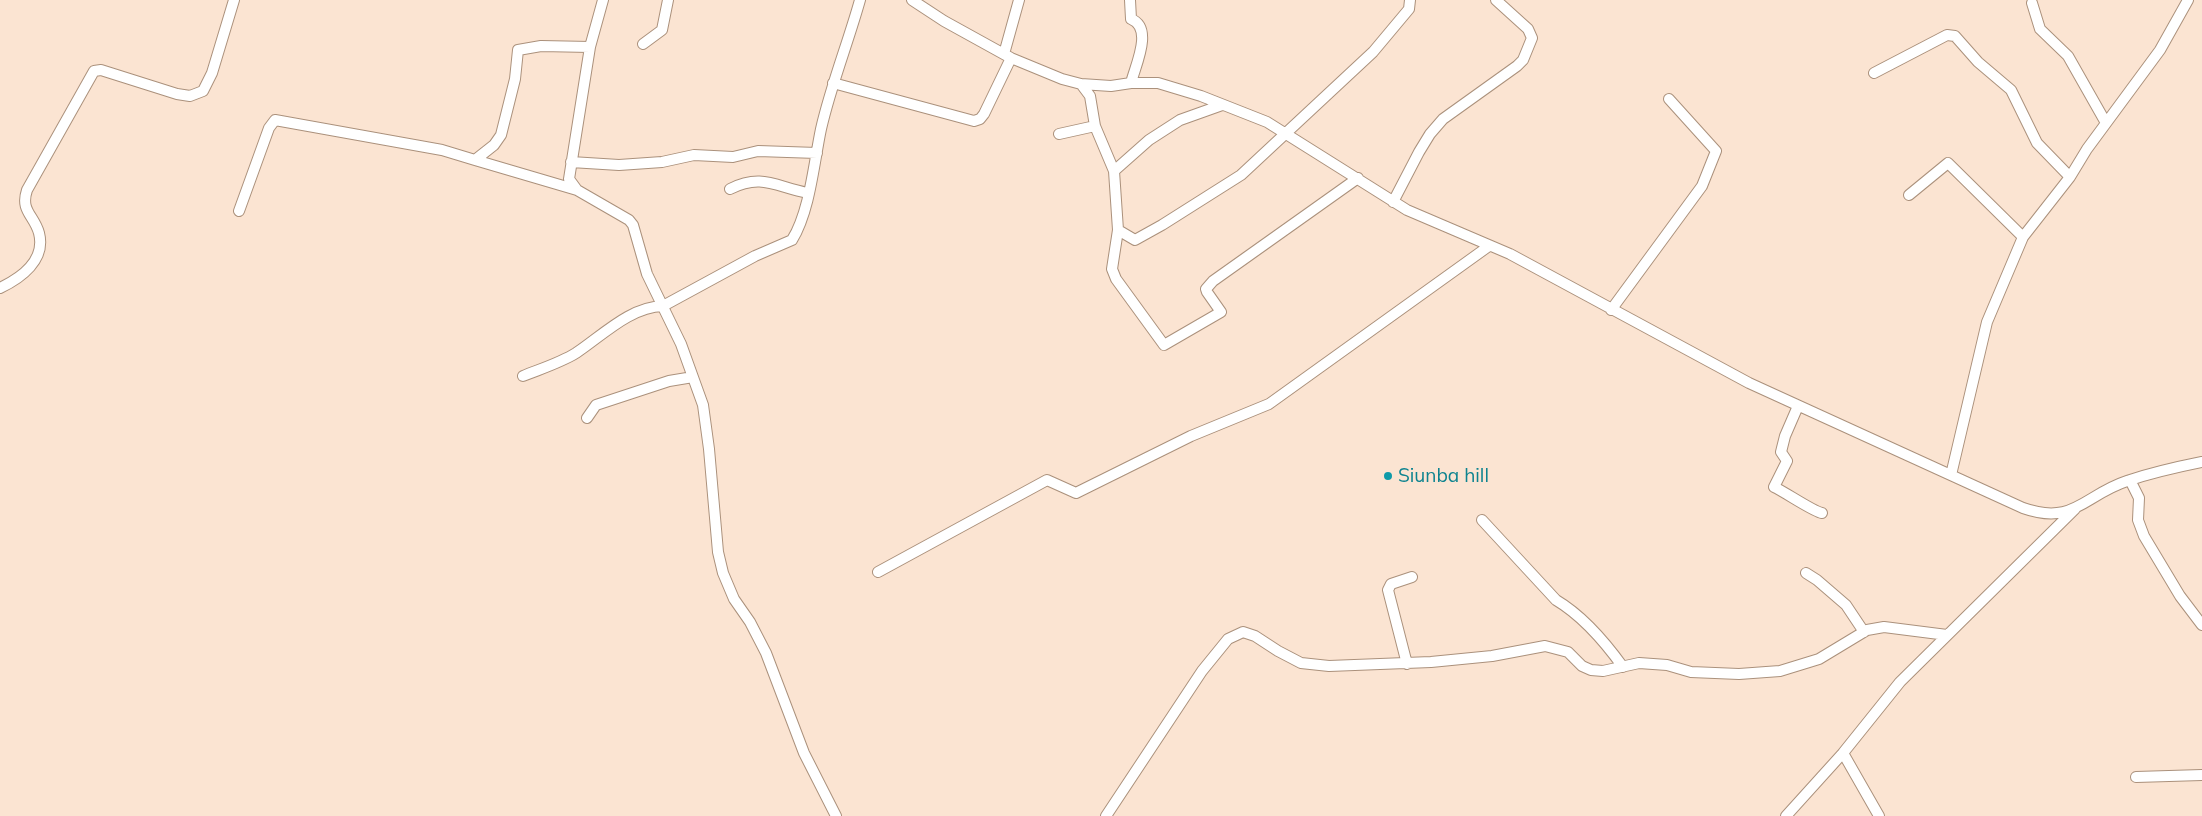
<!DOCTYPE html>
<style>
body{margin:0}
canvas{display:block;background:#fbe4d2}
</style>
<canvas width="2202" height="816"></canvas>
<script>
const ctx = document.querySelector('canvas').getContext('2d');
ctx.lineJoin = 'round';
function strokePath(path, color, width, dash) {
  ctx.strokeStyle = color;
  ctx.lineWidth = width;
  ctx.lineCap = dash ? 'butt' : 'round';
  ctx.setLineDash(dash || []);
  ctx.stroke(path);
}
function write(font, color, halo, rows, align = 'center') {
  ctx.font = font + ' Mulish,sans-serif';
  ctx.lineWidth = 4;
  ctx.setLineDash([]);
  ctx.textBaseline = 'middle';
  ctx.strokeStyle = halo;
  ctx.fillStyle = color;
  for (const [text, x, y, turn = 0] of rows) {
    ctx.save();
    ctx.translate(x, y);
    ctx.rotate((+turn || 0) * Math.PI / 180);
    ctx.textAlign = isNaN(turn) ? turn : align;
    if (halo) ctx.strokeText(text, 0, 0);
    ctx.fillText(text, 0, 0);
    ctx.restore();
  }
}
const minor = new Path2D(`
 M 912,0 L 944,21 L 1011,58 L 1062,79 L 1081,84 L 1111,86 L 1131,83 L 1158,83 L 1201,96 L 1267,122 L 1407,210 L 1510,254 L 1749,383 L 2023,508 C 2074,526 2084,495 2127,481 C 2151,473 2177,467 2202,462
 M 1130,0 L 1131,19 C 1154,28 1135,66 1131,83
 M 2032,3 L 2040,29 L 2068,56 L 2106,123
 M 643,44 L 662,30 L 668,0
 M 1004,54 L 1019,0
 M 1874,73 L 1947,35 L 1955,36 L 1978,62 L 2011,90 L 2037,143 L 2070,177
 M 833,83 L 974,121 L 980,119 L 984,114 L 1011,58
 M 1095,126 L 1114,171 L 1118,230 L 1112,269 L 1116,279 L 1164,345 L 1221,312 L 1207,292 L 1206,289 L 1213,281 L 1358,178
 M 1059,134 L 1095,126 L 1090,96 L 1081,84
 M 475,160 L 494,145 L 501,135 L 515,79 L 518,50 L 541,46 L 590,47
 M 571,162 L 619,165 L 662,162 L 694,155 L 733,157 L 758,151 L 817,153
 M 1114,171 L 1149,140 L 1180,120 L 1222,105
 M 730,189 C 762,173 776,187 808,193
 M 577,190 L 569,179 L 590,47 L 603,0
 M 1909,195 L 1948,163 L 2023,237
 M 1393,202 L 1419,152 L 1430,134 L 1443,119 L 1517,66 L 1523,60 L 1532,38 L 1528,29 L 1496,0
 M 239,211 L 269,128 L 275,120 L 442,150 L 475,160 L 577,190 L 629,220 L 633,225 L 647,274 L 681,344 L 703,405 L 709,449 L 718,552 L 723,573 L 734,599 L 750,622 L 766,653 L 804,753 L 836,816
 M 1118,230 L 1135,240 L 1162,225 L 1241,175 L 1373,52 L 1409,9 L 1410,0
 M 0,288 C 21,278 46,260 39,233 C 34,215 20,211 27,190 L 94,71 L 101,70 L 177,94 L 190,96 L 203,91 L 212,73 L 234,0
 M 1611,310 L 1702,186 L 1716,151 L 1669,99
 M 523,376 C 540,369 560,363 576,353 C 603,335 630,307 663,306 L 755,256 L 792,240 C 810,211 814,162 821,129 C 831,85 848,43 860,0
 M 1798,406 L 1785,436 L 1781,452 L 1787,461 L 1774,487 C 1785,492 1814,512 1822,513
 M 587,418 L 596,405 L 669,381 L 693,377
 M 1951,475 L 1987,322 L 2023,237 L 2070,177 L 2087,149 L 2160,50 L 2188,0
 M 2130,480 L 2139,498 L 2138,520 L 2144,536 L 2180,596 L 2202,625
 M 1482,520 L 1556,600 C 1583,616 1605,642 1623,667
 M 878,572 L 1047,480 L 1076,493 L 1191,436 L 1269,404 L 1489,246
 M 1806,573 L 1817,580 L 1846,605 L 1864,632
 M 1407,664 L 1388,590 L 1391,584 L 1412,577
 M 1843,753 L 1879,816
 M 2136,777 L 2202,775
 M 1106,816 L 1202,671 L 1228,639 L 1243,632 L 1255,636 L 1278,651 L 1301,663 L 1329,666 L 1431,662 L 1492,656 L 1545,646 L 1568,652 L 1582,666 L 1591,670 L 1603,671 L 1639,663 L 1667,665 L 1691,672 L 1739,674 L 1780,671 L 1819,659 L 1867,630 L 1884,627 L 1947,635
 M 1786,816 L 1843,753 L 1900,682 L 2075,509`);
const markers = [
 [1388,476,5,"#0f9aa8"]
];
const cultureNames = [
 ["Siunba hill",1398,476]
];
strokePath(minor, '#ab917c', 12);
strokePath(minor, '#fff', 10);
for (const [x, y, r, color] of markers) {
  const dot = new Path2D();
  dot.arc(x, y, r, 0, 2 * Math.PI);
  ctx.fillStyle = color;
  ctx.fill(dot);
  strokePath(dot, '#fbe4d2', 2);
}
write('19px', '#0d838f', '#fbe4d2', cultureNames, 'left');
</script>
